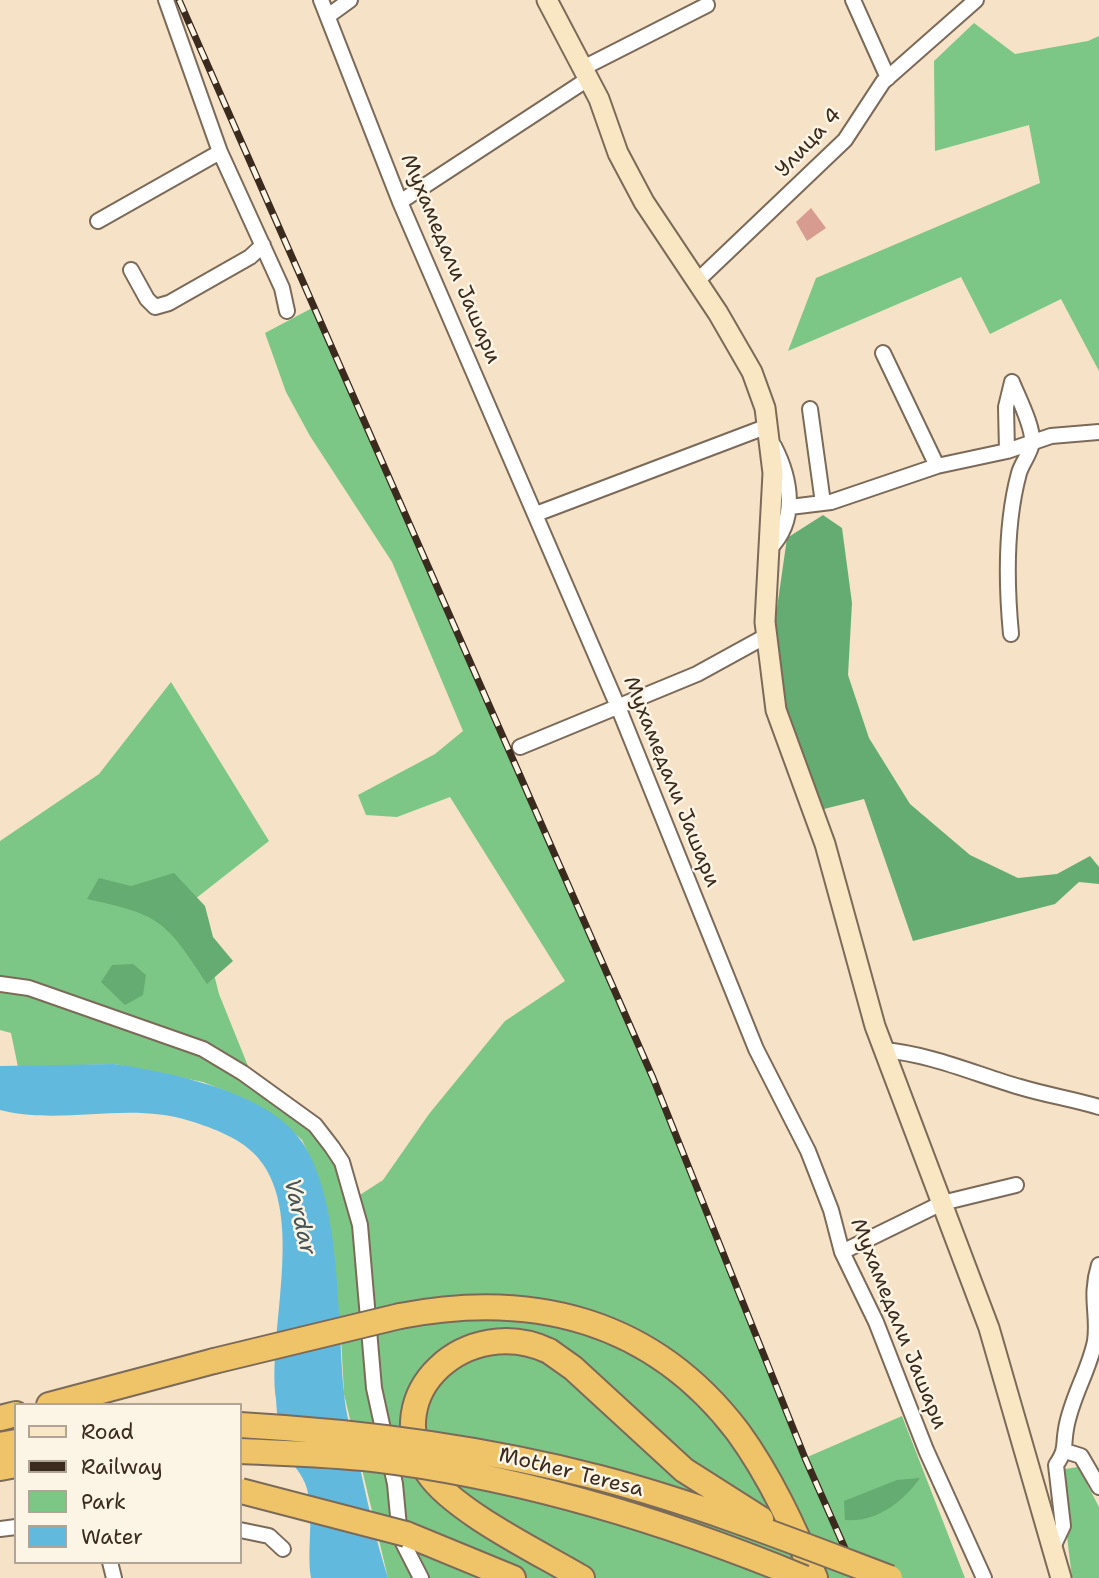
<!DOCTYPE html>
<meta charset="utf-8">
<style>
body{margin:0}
#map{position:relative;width:1099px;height:1578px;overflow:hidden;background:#f5e2c7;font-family:"Shantell Sans",sans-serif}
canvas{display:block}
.legend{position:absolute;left:14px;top:1403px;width:228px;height:161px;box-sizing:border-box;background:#fcf5e5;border:2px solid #afa495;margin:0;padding:9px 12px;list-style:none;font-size:21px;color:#3b2a1e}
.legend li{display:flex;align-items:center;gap:14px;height:35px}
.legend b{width:35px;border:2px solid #afa495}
</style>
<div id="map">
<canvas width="1099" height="1578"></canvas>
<ul class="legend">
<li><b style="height:9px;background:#f9e7c3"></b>Road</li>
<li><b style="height:9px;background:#3b2a1e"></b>Railway</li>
<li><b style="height:19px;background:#7cc785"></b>Park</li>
<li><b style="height:19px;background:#61b9de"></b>Water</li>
</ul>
</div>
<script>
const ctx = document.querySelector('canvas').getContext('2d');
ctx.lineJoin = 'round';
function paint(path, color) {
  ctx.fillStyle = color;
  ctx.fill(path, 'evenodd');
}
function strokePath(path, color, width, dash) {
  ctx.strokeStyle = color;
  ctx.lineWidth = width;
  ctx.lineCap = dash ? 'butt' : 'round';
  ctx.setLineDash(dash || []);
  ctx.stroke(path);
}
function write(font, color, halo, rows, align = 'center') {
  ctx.font = font + ' "Shantell Sans",sans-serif';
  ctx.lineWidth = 5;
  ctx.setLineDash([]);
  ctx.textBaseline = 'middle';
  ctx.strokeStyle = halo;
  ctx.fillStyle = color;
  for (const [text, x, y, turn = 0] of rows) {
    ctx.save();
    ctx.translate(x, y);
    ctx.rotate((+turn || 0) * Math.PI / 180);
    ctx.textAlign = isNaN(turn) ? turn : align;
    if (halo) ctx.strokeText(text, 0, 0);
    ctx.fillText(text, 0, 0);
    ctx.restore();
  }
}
const green = new Path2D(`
 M 974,23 L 1015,54 L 1088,41 L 1099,36 L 1099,371 L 1061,299 L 990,334 L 961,277 L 788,351 L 816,278 L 1040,183 L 1029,125 L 935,151 L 934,61 Z
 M 314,307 L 653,1078 L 805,1458 L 902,1416 L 965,1578 L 388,1578 L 344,1394 L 341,1336 L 315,1168 L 302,1140 L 282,1122 L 245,1099 L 203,1082 L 114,1064 L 18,1067 L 11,1033 L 0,1030 L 0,841 L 99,774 L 171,682 L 269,841 L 195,899 L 219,994 L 254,1081 L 332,1147 L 349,1202 L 383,1180 L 429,1114 L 505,1021 L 565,981 L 450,797 L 397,817 L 366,815 L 358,795 L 435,754 L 463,731 L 392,562 L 310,436 L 286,392 L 265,333 Z
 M 1078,1467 L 1099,1507 L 1099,1578 L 1072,1578 L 1059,1470 Z`);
const forest = new Path2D(`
 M 823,515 L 842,528 L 852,603 L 848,675 L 869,738 L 910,804 L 970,855 L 1018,878 L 1057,874 L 1090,856 L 1099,867 L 1099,884 L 1079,882 L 1055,904 L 913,941 L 864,799 L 820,810 L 782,700 L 775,622 L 787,538 Z
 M 174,873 L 205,906 L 213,937 L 233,961 L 207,984 C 166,921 161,915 87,899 L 99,878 L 131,886 Z
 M 133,964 L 146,975 L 143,995 L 125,1005 L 101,982 L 112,965 Z
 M 920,1478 C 903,1502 876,1523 845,1520 L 844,1501 L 897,1480 Z`);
const water = new Path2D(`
 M 114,1064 C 169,1072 269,1092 302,1142 C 342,1201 337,1321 344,1392 C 345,1412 352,1434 357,1454 C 366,1496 375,1537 388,1578 L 311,1578 C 306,1548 316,1511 305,1483 C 300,1471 290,1462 285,1451 C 279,1437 277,1415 276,1399 C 267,1331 306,1216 259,1159 C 243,1139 213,1128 190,1121 C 128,1101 62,1126 0,1110 L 0,1066 Z`);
const building = new Path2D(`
 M 811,208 L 826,228 L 807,241 L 796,222 Z`);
const minor = new Path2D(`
 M 166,0 L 220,152 L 282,288 L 287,311
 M 321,0 L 400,202 L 619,709 L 756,1049 L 808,1151 L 831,1210 L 842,1252 L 876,1322 L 926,1450 L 984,1578
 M 853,0 L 888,78
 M 328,16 L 350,0
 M 583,68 L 707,5
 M 400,202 L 588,79
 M 98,221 L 220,152
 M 131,270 L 147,299 L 155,307 L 169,303 L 250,257 L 263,245
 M 696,282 L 845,140 L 883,82 L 976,0
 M 883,353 L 937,466
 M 810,409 L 823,503
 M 1007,451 L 1006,407 L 1012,382
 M 790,507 L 831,502 L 937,466 L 1007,451 L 1051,436 L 1099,432
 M 536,514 L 768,426
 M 770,548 C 798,520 791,479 774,446
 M 1011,634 C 1006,581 1005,525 1019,473 C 1022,463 1030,454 1032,443 C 1034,428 1018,397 1012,382
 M 520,747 L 697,674 L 768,635
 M 0,984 L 29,988 L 203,1049 L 243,1073 L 315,1125 L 332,1147 L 342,1162 L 360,1225 L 374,1388 L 395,1484 L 400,1537 L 421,1578
 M 883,1050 C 931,1054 975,1074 1020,1087 C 1046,1095 1073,1099 1099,1107
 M 842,1252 L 942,1203 L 1016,1185
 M 1065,1451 L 1081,1456 L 1099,1487
 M 0,1529 L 16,1527
 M 240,1530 L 269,1536 L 283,1549
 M 1053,1547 L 1063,1526 L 1056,1465 C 1067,1449 1063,1446 1066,1429 C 1071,1398 1089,1371 1095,1341 C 1099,1315 1089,1297 1099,1265
 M 110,1562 L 114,1578`);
const secondary = new Path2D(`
 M 547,0 L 599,99 L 618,153 L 644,202 L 718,313 L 752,372 L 765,408 L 773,473 L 765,622 L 776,710 L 825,844 L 875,1026 L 989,1328 L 1061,1578`);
const motorway = new Path2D(`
 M 400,1316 C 533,1290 653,1320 738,1432 C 770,1476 794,1528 815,1578
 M 549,1351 C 469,1313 376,1392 428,1473 C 453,1511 540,1553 582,1578
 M 49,1405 L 214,1361
 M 0,1418 L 16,1414
 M 0,1445 L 16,1442
 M 0,1468 L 16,1465
 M 406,1534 L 513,1578`);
const rail = new Path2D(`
 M 179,0 L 653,1078 L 805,1458 L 858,1578`);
const motorwayBridge = new Path2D(`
 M 549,1351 L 573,1368 L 684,1470 L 761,1519
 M 214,1361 L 400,1316
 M 240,1425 C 362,1432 481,1447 600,1478 C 699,1504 795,1542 890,1578
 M 240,1451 C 284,1453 329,1454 373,1459 C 522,1477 666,1521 804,1578
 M 241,1491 L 406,1534`);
const streetNames = [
 ["Улица 4",809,143,-47],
 ["Мухамедали Јашари",450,259,67],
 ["Мухамедали Јашари",671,782,68],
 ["Мухамедали Јашари",898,1324,68],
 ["Mother Teresa",571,1473,14]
];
const waterNames = [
 ["Vardar",299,1217,77]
];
paint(green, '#7cc785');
paint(forest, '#65ac72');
paint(water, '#61b9de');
paint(building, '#d79b90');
strokePath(minor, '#7c6a59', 18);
strokePath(secondary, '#7c6a59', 23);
strokePath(motorway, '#7c6a59', 28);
strokePath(minor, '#fff', 14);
strokePath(secondary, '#f9e7c3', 19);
strokePath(motorway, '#efc469', 24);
strokePath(rail, '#3b2a1e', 7);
strokePath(rail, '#fcf5e5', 4.5, [13]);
strokePath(motorwayBridge, '#7c6a59', 28, []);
strokePath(motorwayBridge, '#efc469', 24);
write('21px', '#3b2a1e', '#fcf5e5', streetNames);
write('italic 23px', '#465558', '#fcf5e5', waterNames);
</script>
